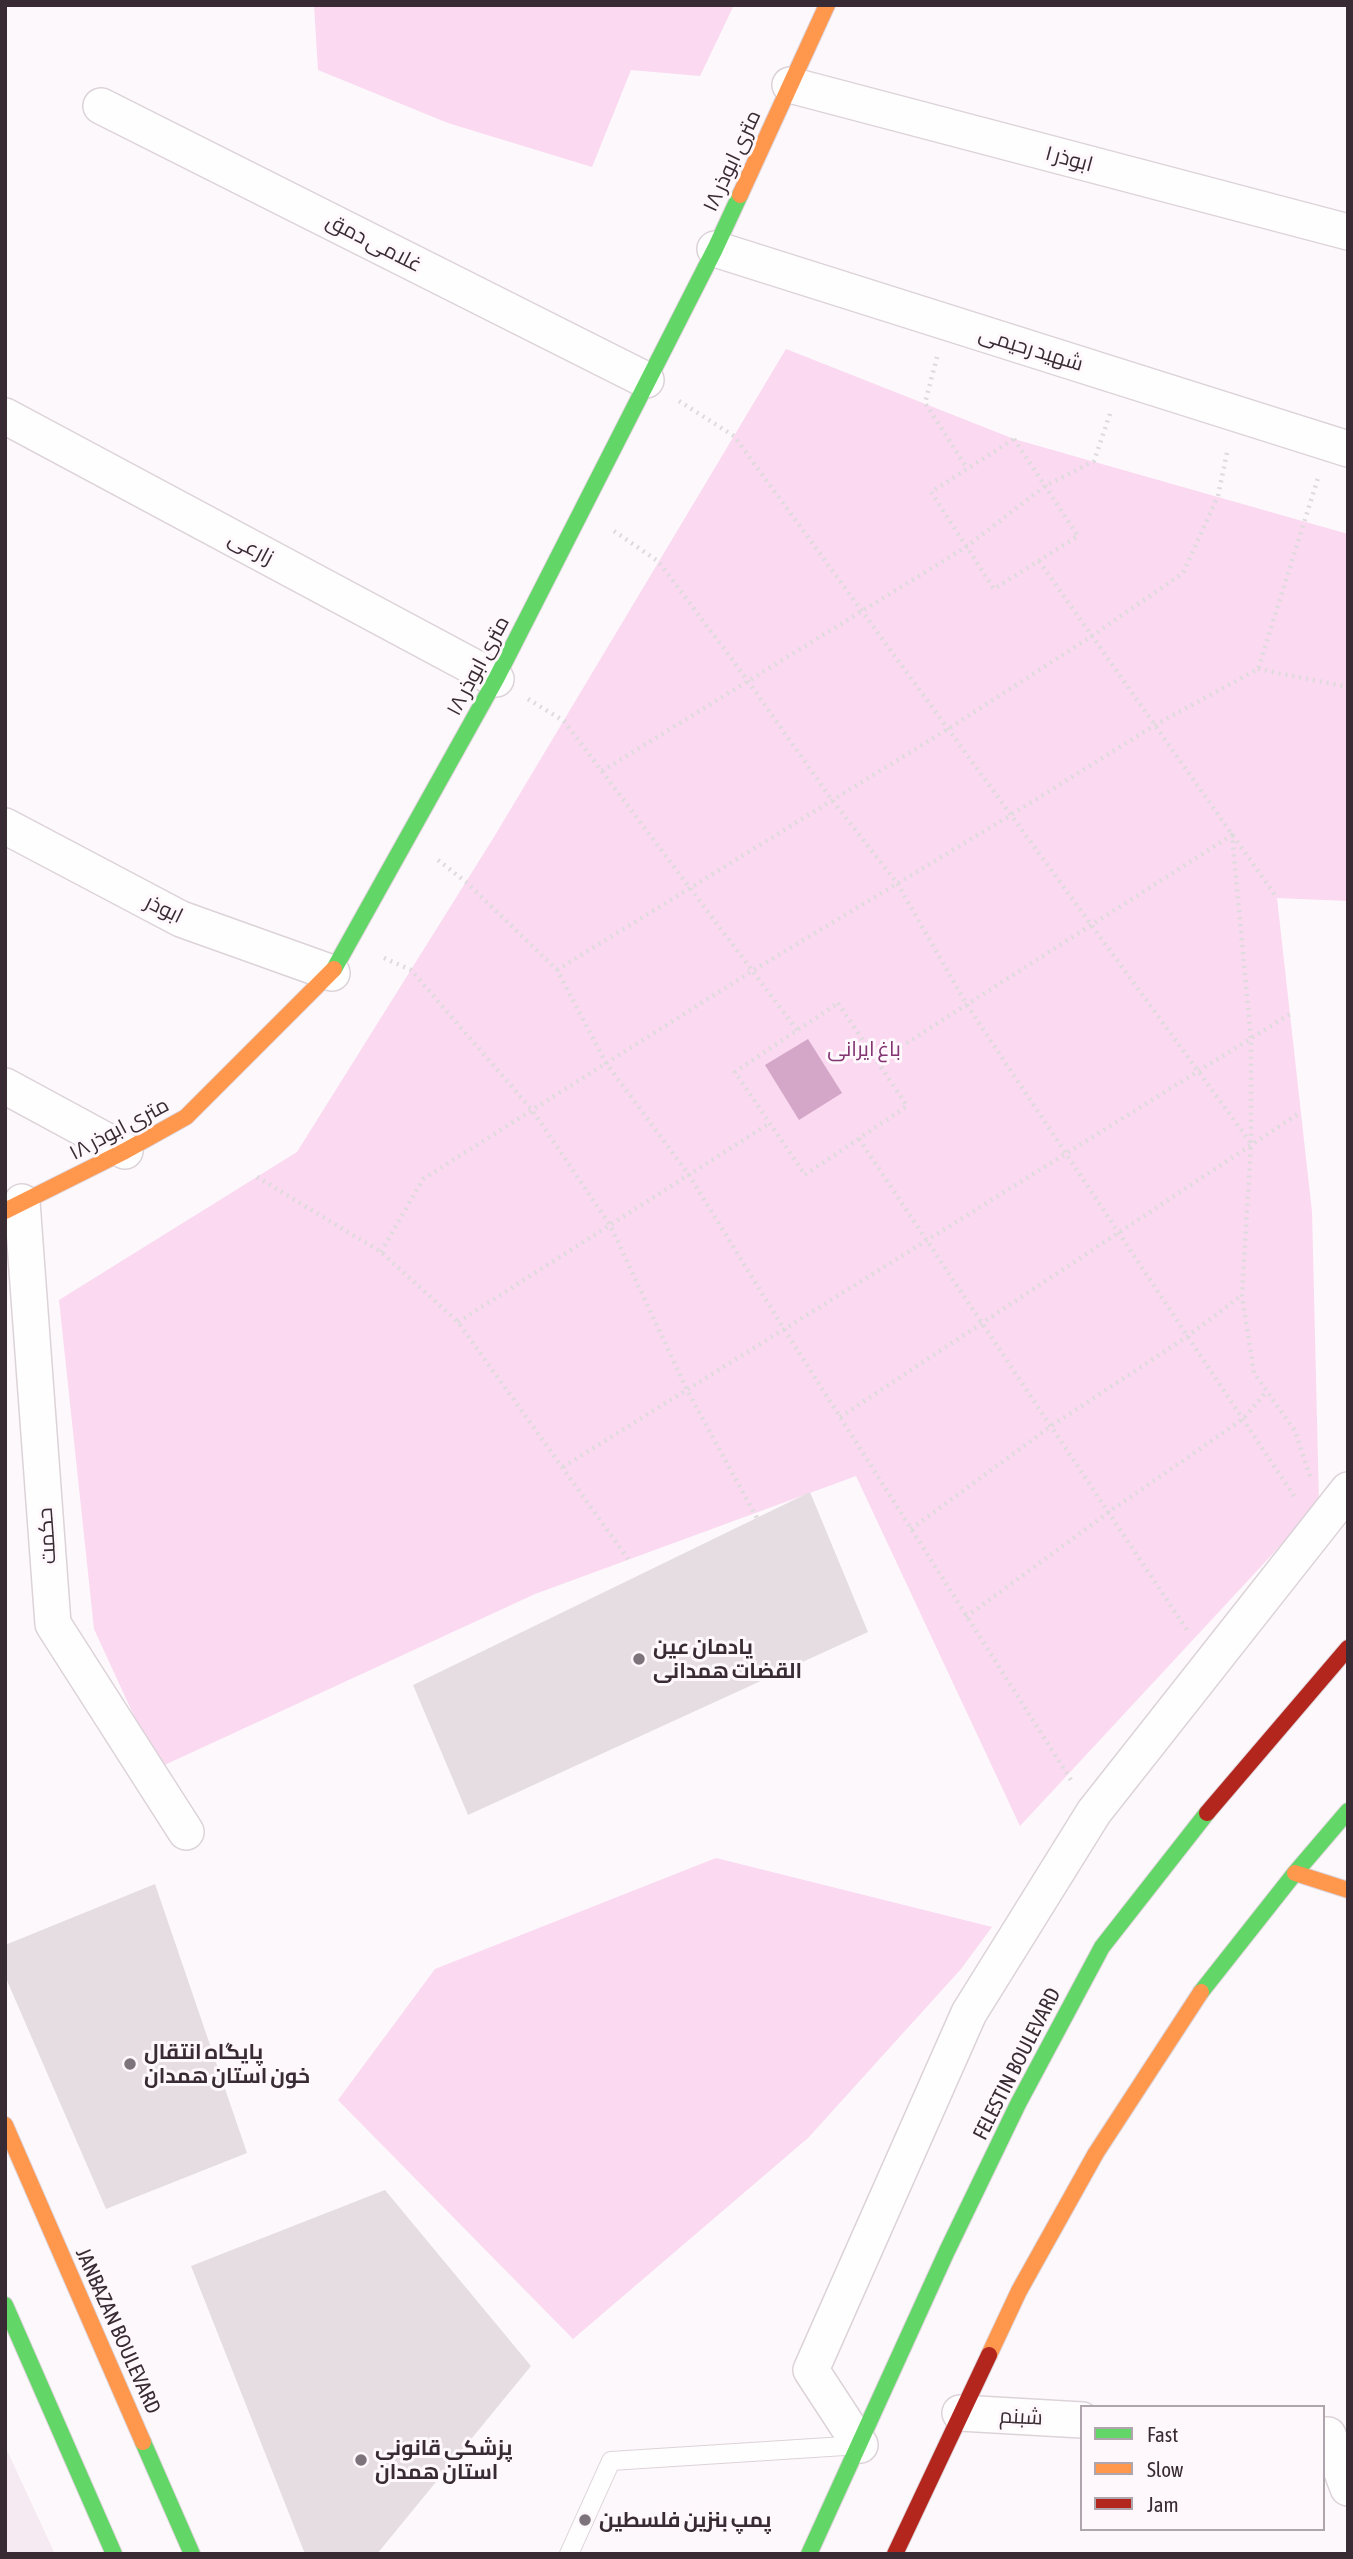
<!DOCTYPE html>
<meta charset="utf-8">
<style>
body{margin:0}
#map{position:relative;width:1353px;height:2559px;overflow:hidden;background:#fdf8fb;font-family:"Asap Condensed",sans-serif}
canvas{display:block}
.frame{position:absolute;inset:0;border:7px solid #382b34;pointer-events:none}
.legend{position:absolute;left:1080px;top:2405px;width:245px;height:126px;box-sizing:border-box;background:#fef7fc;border:2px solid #afa5ac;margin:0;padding:9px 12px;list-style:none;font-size:21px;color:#382b34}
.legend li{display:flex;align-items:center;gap:14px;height:35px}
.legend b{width:35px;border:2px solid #afa5ac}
</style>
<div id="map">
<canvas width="1353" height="2559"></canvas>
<div class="frame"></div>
<ul class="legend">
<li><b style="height:9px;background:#63d668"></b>Fast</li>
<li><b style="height:9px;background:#ff974d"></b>Slow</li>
<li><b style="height:9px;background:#b3261e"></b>Jam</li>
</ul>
</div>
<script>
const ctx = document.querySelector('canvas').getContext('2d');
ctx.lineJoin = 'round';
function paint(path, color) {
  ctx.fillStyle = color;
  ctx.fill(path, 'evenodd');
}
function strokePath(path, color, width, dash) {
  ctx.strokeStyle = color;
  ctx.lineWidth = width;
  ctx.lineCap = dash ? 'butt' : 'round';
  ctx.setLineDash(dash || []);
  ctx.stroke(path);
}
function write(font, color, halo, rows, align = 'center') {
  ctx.font = font + ' "Asap Condensed",Cairo,sans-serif';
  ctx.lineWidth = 6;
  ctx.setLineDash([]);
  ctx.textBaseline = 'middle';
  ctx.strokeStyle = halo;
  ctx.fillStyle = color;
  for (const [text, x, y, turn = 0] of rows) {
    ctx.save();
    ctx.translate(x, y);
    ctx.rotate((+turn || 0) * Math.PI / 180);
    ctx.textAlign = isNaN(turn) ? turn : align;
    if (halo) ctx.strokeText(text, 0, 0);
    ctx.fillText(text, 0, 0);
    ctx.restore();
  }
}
const built = new Path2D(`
 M 5,2446 L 55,2554 L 5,2554 Z`);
const green = new Path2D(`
 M 314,5 L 734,5 L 700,76 L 631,70 L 592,167 L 448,123 L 318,70 Z
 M 786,349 L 1014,439 L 1348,534 L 1348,901 L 1277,898 L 1312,1212 L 1319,1504 L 1020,1826 L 856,1476 L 535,1594 L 158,1768 L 94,1629 L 59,1300 L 297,1152 L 494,837 Z
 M 716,1858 L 992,1927 L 961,1969 L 808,2138 L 573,2339 L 338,2100 L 435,1969 Z`);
const water = new Path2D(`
 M 808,1039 L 842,1093 L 799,1120 L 765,1065 Z`);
const building = new Path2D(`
 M 810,1492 L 868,1632 L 468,1815 L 413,1685 Z
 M 155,1884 L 247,2153 L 106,2209 L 5,1976 L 5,1945 Z
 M 385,2190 L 531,2366 L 377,2554 L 305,2554 L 191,2266 Z`);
const path = new Path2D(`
 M 937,357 L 925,403 L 967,468
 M 679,401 L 734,436 L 1250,1142
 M 1014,439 L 1078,536 L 994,589 L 931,492 Z
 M 614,531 L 659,562 L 748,681 L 832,800 L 897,883 L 967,1005 L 1294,1496
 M 1039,561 L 1277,898
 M 1258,669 L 1348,687
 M 528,699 L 564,721 L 797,1030
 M 602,771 L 966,547 L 1045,486 L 1094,461 L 1111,411
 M 438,860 L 466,882 L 557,970 L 606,1063 L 689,1175 L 784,1329 L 1071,1780
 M 384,958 L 411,970 L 532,1110 L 610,1225 L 687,1390 L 757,1518
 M 557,970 L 948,729 L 1092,636 L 1183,573 L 1218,496 L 1228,448
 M 838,1003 L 907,1106 L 805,1175 L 735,1072 Z
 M 877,1062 L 1232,835 L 1251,1039 L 1251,1144 L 1242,1295 L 1254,1373 L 1295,1431 L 1310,1476
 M 859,1139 L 1189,1633
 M 257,1177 L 381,1252 L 458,1322 L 628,1559
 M 381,1252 L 423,1179 L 752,971 L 1011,815 L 1155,725 L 1258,669 L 1318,478
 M 458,1322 L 770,1123
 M 840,1417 L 1301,1112
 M 563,1467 L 1290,1014
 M 911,1529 L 1051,1426 L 1188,1336 L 1242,1295
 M 966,1617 L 1109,1512 L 1243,1419 L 1267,1391`);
const lane = new Path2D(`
 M 569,2554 L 611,2461 L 860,2445`);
const street = new Path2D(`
 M 790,85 L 1348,232
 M 101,106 L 646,380
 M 715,249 L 1348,449
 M 5,416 L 496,679
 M 5,826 L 181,919 L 332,973
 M 5,1086 L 125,1151
 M 22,1202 L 53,1624 L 186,1832
 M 960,2413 L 1082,2420
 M 1323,2435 L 1328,2435 L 1348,2488
 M 860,2445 L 811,2370 L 969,2013 L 1094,1812 L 1348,1490`);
const fast = new Path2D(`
 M 334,969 L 496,679 L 715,249 L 740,195
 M 1201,1992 L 1295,1873 L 1348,1811
 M 5,2305 L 114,2554
 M 143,2442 L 192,2554
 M 809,2554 L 947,2251 L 1018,2104 L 1102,1947 L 1207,1813`);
const slow = new Path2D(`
 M 740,195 L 827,5
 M 5,1211 L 125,1151 L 186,1117 L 334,969
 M 1295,1873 L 1348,1890
 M 5,2125 L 143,2442
 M 989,2355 L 1019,2291 L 1096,2153 L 1201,1992`);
const jam = new Path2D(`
 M 1207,1813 L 1348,1648
 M 895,2554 L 989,2355`);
const markers = [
 [639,1659,7,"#7d737a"],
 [130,2064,7,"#7d737a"],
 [361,2460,7,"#7d737a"],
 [585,2520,7,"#7d737a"]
];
const streetNames = [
 ["ابوذر ۱",1069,159,15],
 ["۱۸ متری ابوذر",732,161,-65],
 ["غلامی دمق",374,243,27],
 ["شهید رحیمی",1031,349,17],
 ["زارعی",251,548,28],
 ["۱۸ متری ابوذر",478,666,-62],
 ["ابوذر",164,909,26],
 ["۱۸ متری ابوذر",119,1129,-28],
 ["حکمت",47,1536,-94],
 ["FELESTIN BOULEVARD",1017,2064,-63],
 ["JANBAZAN BOULEVARD",118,2331,66],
 ["شبنم",1021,2417,3]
];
const parkNames = [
 ["باغ ایرانی",864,1049]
];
const poiNames = [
 ["یادمان عین",653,1647],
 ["القضات همدانی",653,1671],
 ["پایگاه انتقال",144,2052],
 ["خون استان همدان",144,2076],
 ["پزشکی قانونی",375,2448],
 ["استان همدان",375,2472],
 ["پمپ بنزین فلسطین",599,2520]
];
paint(built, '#f5eaf1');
paint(green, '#fad9f1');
paint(water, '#d4a6c8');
paint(building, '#e6dde3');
strokePath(lane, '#dcd3d9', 20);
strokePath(street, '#dcd3d9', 38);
strokePath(fast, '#dcd3d9', 18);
strokePath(slow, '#dcd3d9', 18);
strokePath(jam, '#dcd3d9', 18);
strokePath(path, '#dedbdc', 4.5, [2, 5]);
strokePath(lane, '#fffefe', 18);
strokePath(street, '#fffefe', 35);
strokePath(fast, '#63d668', 16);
strokePath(slow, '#ff974d', 16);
strokePath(jam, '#b3261e', 16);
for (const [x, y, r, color] of markers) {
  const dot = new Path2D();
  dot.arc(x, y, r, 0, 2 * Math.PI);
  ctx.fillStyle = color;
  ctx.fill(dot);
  strokePath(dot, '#fef7fc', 2.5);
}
write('21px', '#382b34', '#fef7fc', streetNames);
write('21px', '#813470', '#fef7fc', parkNames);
write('bold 21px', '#382b34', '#fef7fc', poiNames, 'left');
</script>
